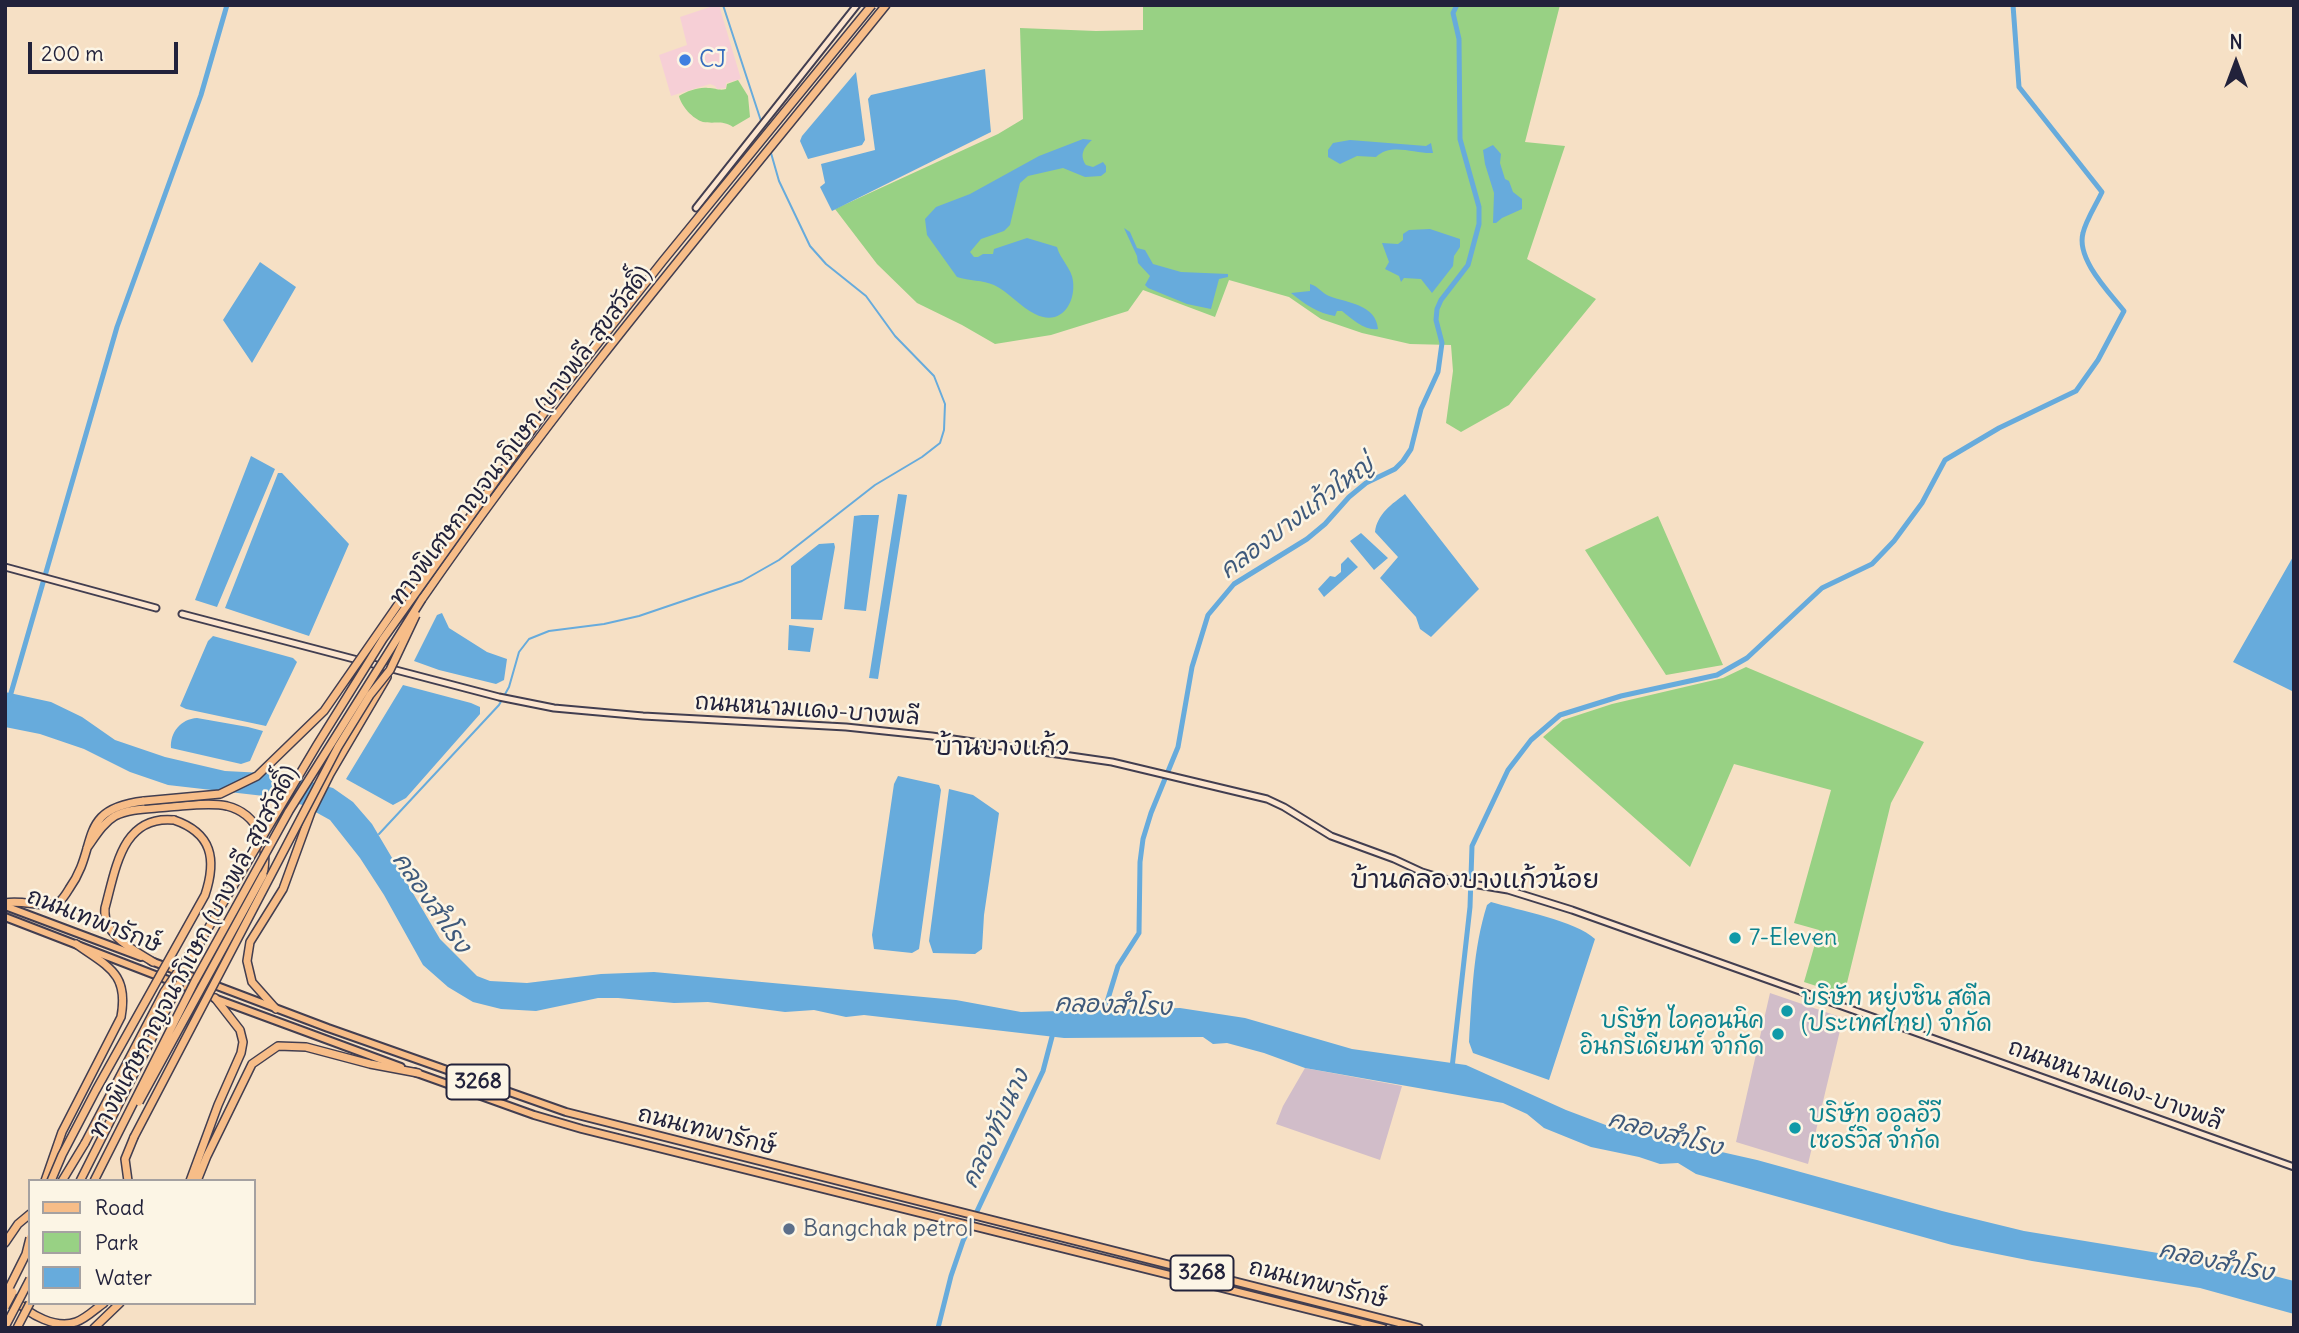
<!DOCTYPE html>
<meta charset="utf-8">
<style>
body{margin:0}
#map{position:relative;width:2299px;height:1333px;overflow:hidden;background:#f6e0c5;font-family:Delius,sans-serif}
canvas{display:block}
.frame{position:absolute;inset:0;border:7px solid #22223b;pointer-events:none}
.legend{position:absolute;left:28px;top:1179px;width:228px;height:126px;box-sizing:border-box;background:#fcf5e5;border:2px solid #a5a1a1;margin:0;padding:9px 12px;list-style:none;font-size:21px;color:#22223b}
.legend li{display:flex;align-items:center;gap:14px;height:35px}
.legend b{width:35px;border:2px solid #a5a1a1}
.north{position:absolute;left:2201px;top:28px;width:70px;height:70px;-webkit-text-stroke:5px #fcf5e5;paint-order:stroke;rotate:0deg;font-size:19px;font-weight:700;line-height:28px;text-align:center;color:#22223b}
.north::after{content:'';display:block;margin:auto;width:24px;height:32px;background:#22223b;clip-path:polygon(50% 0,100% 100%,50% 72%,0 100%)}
.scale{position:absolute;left:28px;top:42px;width:150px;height:32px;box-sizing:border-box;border:4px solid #22223b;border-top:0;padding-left:9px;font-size:21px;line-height:24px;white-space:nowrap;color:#22223b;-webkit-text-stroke:5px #fcf5e5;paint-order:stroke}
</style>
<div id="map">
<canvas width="2299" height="1333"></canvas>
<div class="frame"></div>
<ul class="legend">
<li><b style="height:9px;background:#f7bd88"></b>Road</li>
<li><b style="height:19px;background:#98d184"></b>Park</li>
<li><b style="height:19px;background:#67abdc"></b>Water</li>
</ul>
<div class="north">N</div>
<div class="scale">200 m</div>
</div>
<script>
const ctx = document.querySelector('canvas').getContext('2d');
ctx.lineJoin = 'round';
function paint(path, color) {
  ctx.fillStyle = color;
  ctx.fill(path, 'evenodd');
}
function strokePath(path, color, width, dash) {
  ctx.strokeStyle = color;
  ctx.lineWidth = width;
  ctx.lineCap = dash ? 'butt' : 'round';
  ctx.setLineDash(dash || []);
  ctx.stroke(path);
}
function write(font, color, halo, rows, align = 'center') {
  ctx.font = font + ' Delius,"Playpen Sans Thai",sans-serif';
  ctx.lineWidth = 5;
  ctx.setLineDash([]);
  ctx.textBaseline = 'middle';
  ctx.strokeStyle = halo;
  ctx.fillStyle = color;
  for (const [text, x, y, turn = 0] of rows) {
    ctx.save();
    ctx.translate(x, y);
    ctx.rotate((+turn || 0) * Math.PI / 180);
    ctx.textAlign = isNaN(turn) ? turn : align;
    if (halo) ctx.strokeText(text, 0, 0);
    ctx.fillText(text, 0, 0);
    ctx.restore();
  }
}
const built = new Path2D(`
 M 716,5 L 719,5 L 741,79 L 726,83 L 726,88 L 717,89 L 715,86 L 710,84 L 671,96 L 659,55 L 687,45 L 680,17 Z`);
const industrial = new Path2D(`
 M 1770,993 L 1843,1018 L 1808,1164 L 1736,1142 Z
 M 1305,1068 L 1402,1086 L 1380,1160 L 1276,1124 L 1283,1106 Z`);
const green = new Path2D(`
 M 1143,5 L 1560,5 L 1525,142 L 1565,146 L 1527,259 L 1596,299 L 1509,405 L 1461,432 L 1446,423 L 1453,371 L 1451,345 L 1410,344 L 1362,333 L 1321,319 L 1289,297 L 1229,280 L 1215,317 L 1143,290 L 1128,311 L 1051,335 L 995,344 L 962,325 L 917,303 L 877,264 L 835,209 L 998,134 L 1023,119 L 1020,28 L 1096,31 L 1143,30 Z
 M 738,80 L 748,96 L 750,117 L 733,127 C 722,120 715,124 703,122 C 693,119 681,106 679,96 C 688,91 698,87 708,88 C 716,88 719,91 726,89 L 727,84 Z
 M 1658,516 L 1723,665 L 1666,675 L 1585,550 Z
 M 1746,667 L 1924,742 L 1891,803 L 1844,995 L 1804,982 L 1819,930 L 1794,923 L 1831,790 L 1734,764 L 1690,867 L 1543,737 L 1563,720 L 1612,704 L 1723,678 Z`);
const water = new Path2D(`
 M 985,69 L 991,132 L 832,211 L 820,187 L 825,183 L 821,164 L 875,150 L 868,99 L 871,95 Z
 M 856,72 L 865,140 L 862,145 L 808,159 L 800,141 L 802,136 Z
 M 1083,139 L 1092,140 C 1084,147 1079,155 1086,165 L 1093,167 L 1103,162 L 1106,166 L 1106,172 L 1101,176 L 1085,177 L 1063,168 L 1028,176 L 1020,183 L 1010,225 L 1004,231 L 981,239 L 970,252 L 974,257 L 978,257 L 983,254 L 993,254 L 994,249 L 1027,238 L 1057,247 C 1060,259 1072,269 1073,281 C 1076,304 1060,327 1035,314 C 1020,307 1009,292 994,285 C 983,280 969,281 957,277 L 927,235 L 925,219 L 936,207 L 970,194 L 1039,156 Z
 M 1350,140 L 1426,146 L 1431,143 L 1433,153 C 1415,154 1391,142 1376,157 L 1357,156 L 1340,164 L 1328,157 L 1328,150 L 1333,143 Z
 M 1493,145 L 1501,154 L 1500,163 L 1505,179 L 1509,181 L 1513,192 L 1522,199 L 1522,209 L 1502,218 L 1496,223 L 1493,223 L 1494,193 L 1485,164 L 1483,150 Z
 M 1124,228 L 1130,232 L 1137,248 L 1145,250 L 1153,264 L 1181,272 L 1228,274 L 1228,277 L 1219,279 L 1211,309 L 1187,304 L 1148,288 L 1145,285 L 1150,276 L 1138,263 L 1137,256 Z
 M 1430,229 L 1460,239 L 1460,247 L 1454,256 L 1453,266 L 1432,293 L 1421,279 L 1404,278 L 1401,282 L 1399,276 L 1385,269 L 1389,262 L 1382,243 L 1398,244 L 1403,240 L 1403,234 L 1409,230 Z
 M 260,262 L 296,287 L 252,363 L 223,320 Z
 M 1310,284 C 1318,286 1322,293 1329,296 C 1347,303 1376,304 1378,329 C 1365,331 1352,319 1342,311 L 1337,311 L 1335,316 C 1319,314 1303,303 1291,293 L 1310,291 Z
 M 251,456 L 275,469 L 217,607 L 195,600 Z
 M 278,473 L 282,473 L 349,544 L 309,636 L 225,608 Z
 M 898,494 L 907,495 L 878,679 L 869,678 Z
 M 1405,494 L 1479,589 L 1431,637 L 1420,629 L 1416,617 L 1380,578 L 1398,557 L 1375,532 C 1377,514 1392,504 1405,494 Z
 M 862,515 L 879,515 L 866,611 L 844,609 L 854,516 Z
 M 1361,533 L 1388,558 L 1374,570 L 1350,541 Z
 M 834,543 L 835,547 L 822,620 L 791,619 L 791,566 L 819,544 Z
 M 2294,555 L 2294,692 L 2233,662 Z
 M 1348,557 L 1358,567 L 1324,597 L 1318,589 L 1330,576 L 1335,577 L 1341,572 L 1341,564 Z
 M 442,613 L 449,628 L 487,652 L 507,659 L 504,680 L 496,684 L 439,670 L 414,661 L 437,615 Z
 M 789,625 L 814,628 L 810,652 L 788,650 Z
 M 213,636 L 293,658 L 297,662 L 266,726 L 186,709 L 180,706 L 208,641 Z
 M 403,685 L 471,703 L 480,707 L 480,714 L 406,798 L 393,805 L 346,779 Z
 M 5,692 L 51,702 L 82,717 L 115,740 L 165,757 L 225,771 L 283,774 L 333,788 L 353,802 L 372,824 L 440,939 L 477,976 L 490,981 L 527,983 L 601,974 L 654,972 L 956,1000 L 1021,1012 L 1180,1008 L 1245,1018 L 1352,1049 L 1466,1065 L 1566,1110 L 1611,1127 L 1757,1160 L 1942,1211 L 2024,1231 L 2231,1265 L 2294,1281 L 2294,1314 L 2200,1288 L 2032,1261 L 1952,1245 L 1696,1174 L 1678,1163 L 1660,1164 L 1639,1157 L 1591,1147 L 1544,1128 L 1527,1114 L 1503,1103 L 1305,1068 L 1264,1053 L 1227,1043 L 1213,1044 L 1203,1037 L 1064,1038 L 864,1015 L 846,1017 L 814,1010 L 785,1012 L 708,1002 L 674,1003 L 618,998 L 598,998 L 536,1011 L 501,1009 L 473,1002 L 448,987 L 423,965 L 384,895 L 360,858 L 330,820 L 303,805 L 264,796 L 168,785 L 130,772 L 84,749 L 40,734 L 5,727 Z
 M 197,718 L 248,727 L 263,731 L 250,761 L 241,764 L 171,748 C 170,732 181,719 197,718 Z
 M 898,776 L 939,785 L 941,790 L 919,949 L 912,953 L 874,949 L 872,935 L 894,784 Z
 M 949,789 L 973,795 L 999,813 L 984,915 L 982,949 L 975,954 L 933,953 L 929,941 Z
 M 1491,902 C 1518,910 1576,921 1595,939 L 1549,1080 L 1473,1053 L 1469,1042 C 1472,996 1473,949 1487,905 Z`);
const stream = new Path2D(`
 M 723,5 L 761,121
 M 379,834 L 499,705 L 509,687 L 519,652 L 529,639 L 549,631 L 604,624 L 639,616 L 742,581 L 779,560 L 875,485 L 922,457 L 940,443 L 944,430 L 945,404 L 934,376 L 895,336 L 866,296 L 826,264 L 810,246 L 779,181 L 771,153`);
const canal = new Path2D(`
 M 9,700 L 117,327 L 201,95 L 227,5
 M 1103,1015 L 1118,966 L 1139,933 L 1140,862 L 1143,839 L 1151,813 L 1178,747 L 1192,667 L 1208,615 L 1234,584 L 1307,539 L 1325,524 L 1349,497 L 1366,483 L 1395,469 L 1403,461 L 1411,449 L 1421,409 L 1438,372 L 1442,343 L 1436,320 L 1437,309 L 1441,300 L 1468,265 L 1479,224 L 1479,207 L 1460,139 L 1459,39 L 1453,13 L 1457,5
 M 1452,1068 L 1470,907 L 1472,846 L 1508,770 L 1531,740 L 1560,715 L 1621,696 L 1717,675 L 1747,658 L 1822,588 L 1872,564 L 1894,541 L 1922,503 L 1945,460 L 1999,428 L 2076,391 L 2098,360 L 2124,311 C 2109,292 2076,259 2083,233 C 2086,220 2096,205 2102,192 L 2019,87 L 2013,5
 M 938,1328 L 951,1276 L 963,1241 L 1043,1071 L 1053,1033`);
const secondary = new Path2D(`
 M 696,208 L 857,5
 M 5,567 L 156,608
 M 182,614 L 499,697 L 554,708 L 643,716 L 846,727 L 932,736 L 1112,762 L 1267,799 L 1284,807 L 1331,836 L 1394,859 L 1422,872 L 1448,880 L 1508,890 L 1572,910 L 2294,1167`);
const primary = new Path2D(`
 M 5,906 L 141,957
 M 5,917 L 194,990
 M 151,961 L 328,1028 L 566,1112 L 1419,1328
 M 214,998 L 401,1067
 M 414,1072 L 534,1115 L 582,1129 L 1383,1328`);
const motorway = new Path2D(`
 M 422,599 C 565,392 728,201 886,5
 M 87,848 C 95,837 103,823 115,816 C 130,808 151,809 168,807 C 186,806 209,802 227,806 C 259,814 269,846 263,875
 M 5,903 C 25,899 44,910 59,902 C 63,899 66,894 69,889 C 100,846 75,809 144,801
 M 153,962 C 134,950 102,935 105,908 C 116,868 122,815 174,820
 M 276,1009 L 252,982 L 247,961 L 250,942 L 283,889 L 311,812 L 330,774 L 387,677
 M 45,1181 L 62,1132 L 121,1017 C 129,973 108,967 76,944
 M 62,1181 L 85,1143
 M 128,1181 L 125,1159 L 134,1137
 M 190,1181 L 218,1105 L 241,1053 L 243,1042 L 240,1030 L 215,998
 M 197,1181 L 207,1156 L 252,1064 L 278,1046 L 306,1047 L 370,1064 L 418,1073
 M 5,1243 L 18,1224 L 30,1214
 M 16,1300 C 29,1315 56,1329 76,1322 C 87,1318 95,1309 104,1303
 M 94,1328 L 120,1303`);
const motorwayBridge = new Path2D(`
 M 144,801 L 220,794 L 257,776 L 324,711 L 413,583 L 434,560
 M 139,1102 L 263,875
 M 134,1137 L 338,747 L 370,695 L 390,670 L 416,615
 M 85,1143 L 164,992 L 193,949
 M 51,1181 L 62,1155 L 96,1090 L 205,895 C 217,859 212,833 174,820
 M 80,1181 L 203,937 L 317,745 L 383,639 L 554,399 L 662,262 L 872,5
 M 94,1181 L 195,981 L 289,811 L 422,599
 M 5,1296 L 26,1254 L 30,1238
 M 5,1307 L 13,1292
 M 5,1327 L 30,1279
 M 17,1328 L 30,1303`);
const markers = [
 [685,60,7,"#3f7fe0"],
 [1735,938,7,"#0f9aa8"],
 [1787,1011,7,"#0f9aa8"],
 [1778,1034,7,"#0f9aa8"],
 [1795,1128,7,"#0f9aa8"],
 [789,1229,7,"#5c6f8a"]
];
const shields = [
 [478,1082,63],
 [1202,1273,63]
];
const shieldNames = [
 ["3268",478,1082],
 ["3268",1202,1273]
];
const shopNames = [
 ["CJ",699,60]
];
const streetNames = [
 ["ทางพิเศษกาญจนาภิเษก (บางพลี-สุขสวัสดิ์)",521,436,-53],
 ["ถนนหนามแดง-บางพลี",807,710,4],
 ["ถนนเทพารักษ์",94,921,21],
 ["ทางพิเศษกาญจนาภิเษก (บางพลี-สุขสวัสดิ์)",194,952,-62],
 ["ถนนหนามแดง-บางพลี",2115,1085,20],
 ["ถนนเทพารักษ์",707,1131,14],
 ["ถนนเทพารักษ์",1318,1284,14]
];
const cultureNames = [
 ["7-Eleven",1749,938],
 ["บริษัท หย่งซิน สตีล",1801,998],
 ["(ประเทศไทย) จํากัด",1801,1024],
 ["บริษัท ไอคอนนิค",1764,1021,"right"],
 ["อินกรีเดียนท์ จำกัด",1764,1047,"right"],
 ["บริษัท ออลอีวี",1809,1115],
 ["เซอร์วิส จำกัด",1809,1141]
];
const serviceNames = [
 ["Bangchak petrol",803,1229]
];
const waterNames = [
 ["คลองบางแก้วใหญ่",1297,518,-37],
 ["คลองสำโรง",431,903,55],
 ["คลองสำโรง",1113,1006,2],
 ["คลองทับนาง",996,1129,-65],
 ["คลองสำโรง",1665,1134,15],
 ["คลองสำโรง",2216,1262,12]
];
const quarterNames = [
 ["บ้านบางแก้ว",1002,748],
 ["บ้านคลองบางแก้วน้อย",1475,881]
];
paint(built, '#f6cfd6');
paint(industrial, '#d1bdc9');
paint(green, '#98d184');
paint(water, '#67abdc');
strokePath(stream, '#67abdc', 2);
strokePath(canal, '#67abdc', 5);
strokePath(secondary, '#423e50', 9);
strokePath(primary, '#423e50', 10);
strokePath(motorway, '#423e50', 10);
strokePath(secondary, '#fce5cf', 5);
strokePath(primary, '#f7bd88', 6);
strokePath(motorway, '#f7bd88', 7);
strokePath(motorwayBridge, '#423e50', 10, []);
strokePath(motorwayBridge, '#f7bd88', 7);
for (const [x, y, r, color] of markers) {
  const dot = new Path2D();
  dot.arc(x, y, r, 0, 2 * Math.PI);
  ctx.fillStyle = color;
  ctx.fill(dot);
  strokePath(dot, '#fcf5e5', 2.5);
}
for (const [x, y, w] of shields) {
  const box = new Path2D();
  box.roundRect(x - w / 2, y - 17.5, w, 35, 5);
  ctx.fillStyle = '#fcf5e5';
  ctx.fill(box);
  strokePath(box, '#22223b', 2);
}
write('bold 21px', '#22223b', null, shieldNames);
write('23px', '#366cbe', '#fcf5e5', shopNames, 'left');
write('23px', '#22223b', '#fcf5e5', streetNames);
write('23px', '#0d838f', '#fcf5e5', cultureNames, 'left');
write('23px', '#4e5e75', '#fcf5e5', serviceNames, 'left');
write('italic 24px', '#3e597b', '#fcf5e5', waterNames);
write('26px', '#22223b', '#fcf5e5', quarterNames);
</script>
